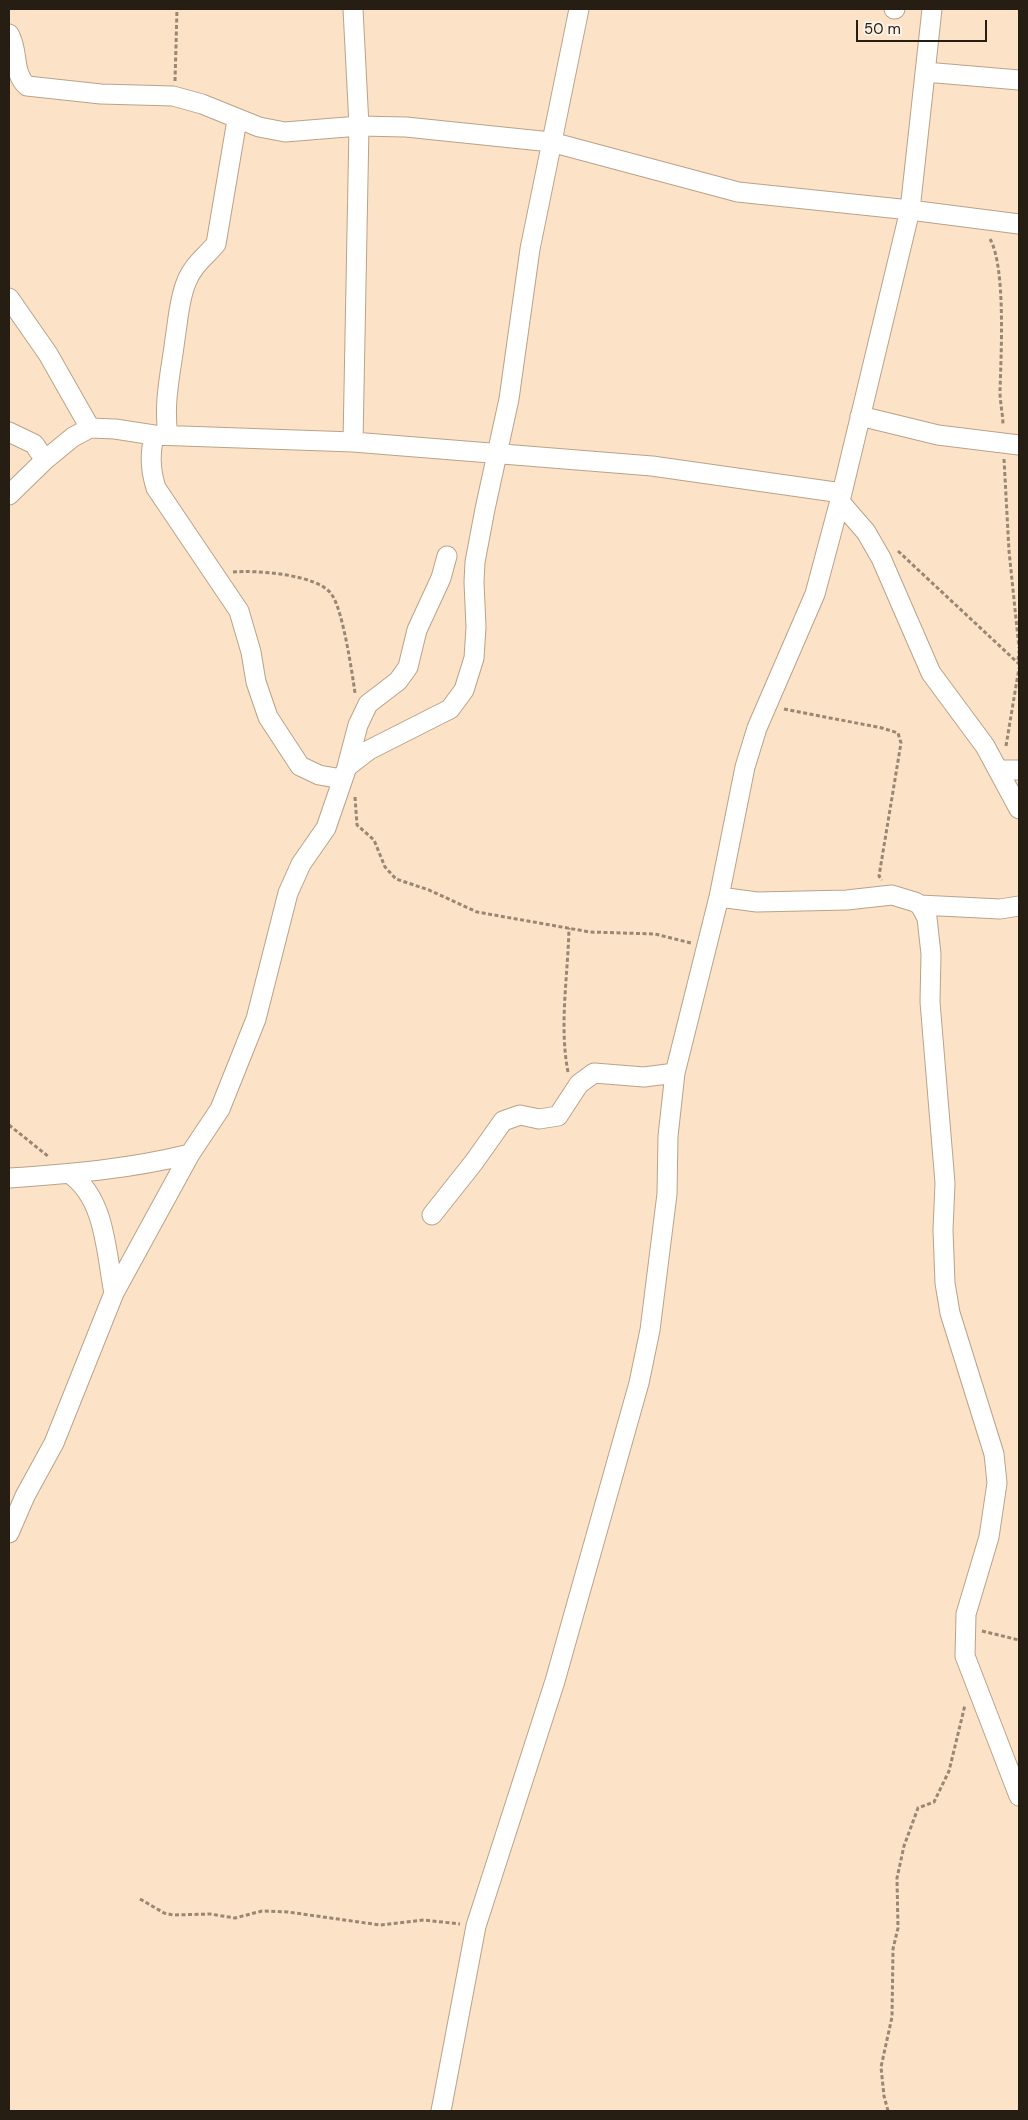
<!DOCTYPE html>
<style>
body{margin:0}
#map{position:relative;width:1028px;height:2120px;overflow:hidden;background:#fce2c6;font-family:"DM Sans",sans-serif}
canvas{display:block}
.frame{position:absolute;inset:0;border:10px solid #261d13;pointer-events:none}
.scale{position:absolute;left:856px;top:20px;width:131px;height:22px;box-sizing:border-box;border:2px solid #261d13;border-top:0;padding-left:6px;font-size:15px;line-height:18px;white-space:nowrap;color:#261d13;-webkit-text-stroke:4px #fcf2e7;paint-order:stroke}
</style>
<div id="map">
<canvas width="1028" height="2120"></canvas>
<div class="frame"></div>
<div class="scale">50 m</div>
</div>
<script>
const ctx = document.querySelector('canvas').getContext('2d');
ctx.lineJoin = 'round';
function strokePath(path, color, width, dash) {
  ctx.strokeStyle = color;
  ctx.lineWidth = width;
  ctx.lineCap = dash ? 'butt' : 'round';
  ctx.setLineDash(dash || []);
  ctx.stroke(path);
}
const path = new Path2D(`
 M 175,81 L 177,9
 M 990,239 C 1006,267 1001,356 1000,391 C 1000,403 1003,414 1003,426
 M 1004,459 L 1009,551 L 1019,648
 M 898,551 L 1019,664
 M 233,572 C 255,570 319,574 332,595 C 343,611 352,672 355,693
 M 1018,660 L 1019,651
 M 784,709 L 882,728 L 898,733 L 901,743 L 879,876 L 882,880
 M 1006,746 L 1019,668
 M 355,797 L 357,825 L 374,840 L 385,867 L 396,879 L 429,890 L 477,912 L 590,932 L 655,934 L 691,943
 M 568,1072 C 559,1026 568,975 569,928
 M 9,1125 L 49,1157
 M 982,1631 L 1019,1640
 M 140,1899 L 164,1913 L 173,1915 L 210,1914 L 235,1918 L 262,1911 L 288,1912 L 380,1925 L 424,1920 L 460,1924
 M 888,2111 L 884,2096 L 881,2067 L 892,2017 L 893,1949 L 898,1928 L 897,1878 L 904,1846 L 918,1808 L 934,1802 L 949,1771 L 965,1705`);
const minor = new Path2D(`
 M 353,9 L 359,126 L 353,442
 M 894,9 L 895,9
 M 9,34 C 19,50 12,73 27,86 L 101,94 L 173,96 L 202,104 L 259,127 L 285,132 L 359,126 L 406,127 L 551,142 L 738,192 L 910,210 L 1019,224
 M 925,72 L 1019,80
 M 9,298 L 48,354 L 90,428
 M 860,416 L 938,435 L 1019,445
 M 9,432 L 34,444 L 45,460
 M 154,435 C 150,454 150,469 156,488 L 239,611 L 251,652 L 256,682 L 268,717 L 300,766 L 319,775 L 342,779
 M 168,435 C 163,402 171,372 175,339 C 178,321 179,300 186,283 C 192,266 205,257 216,244 L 237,120
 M 9,495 L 45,460 L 73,437 L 90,428 L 115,429 L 154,435 L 353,442 L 652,466 L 842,493
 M 840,502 L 866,532 L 881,558 L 931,673 L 985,746 L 1019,809
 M 347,767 L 358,725 L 368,704 L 398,681 L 408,667 L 417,630 L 441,578 L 447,556
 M 999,770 L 1019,770
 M 719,897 L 757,902 L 847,900 L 892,895 L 915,902 L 920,905 L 927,918 L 931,954 L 930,1002 L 945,1183 L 943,1230 L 945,1283 L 950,1313 L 994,1454 L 997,1483 L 989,1537 L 966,1614 L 965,1656 L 1019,1796
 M 920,905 L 1000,909 L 1019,906
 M 70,1174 C 106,1199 106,1254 114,1293
 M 9,1178 C 70,1174 130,1169 190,1154
 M 432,1215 L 474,1162 L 503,1121 L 520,1115 L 539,1119 L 558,1116 L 579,1084 L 594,1073 L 644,1077 L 675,1073
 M 9,1533 L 25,1496 L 54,1443 L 114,1293 L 190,1154 L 220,1109 L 256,1019 L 288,893 L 301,864 L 326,828 L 347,767 L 369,750 L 450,709 L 464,690 L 474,658 L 476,627 L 474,582 L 475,562 L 485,509 L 509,399 L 530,249 L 579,9
 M 441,2111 L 476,1926 L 555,1681 L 639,1383 L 650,1330 L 667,1194 L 668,1136 L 675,1073 L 719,897 L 745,767 L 757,728 L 815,594 L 842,493 L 910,210 L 932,9`);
strokePath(minor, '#bba288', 21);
strokePath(path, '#998773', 3, [4, 2.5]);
strokePath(minor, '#fff', 19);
</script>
